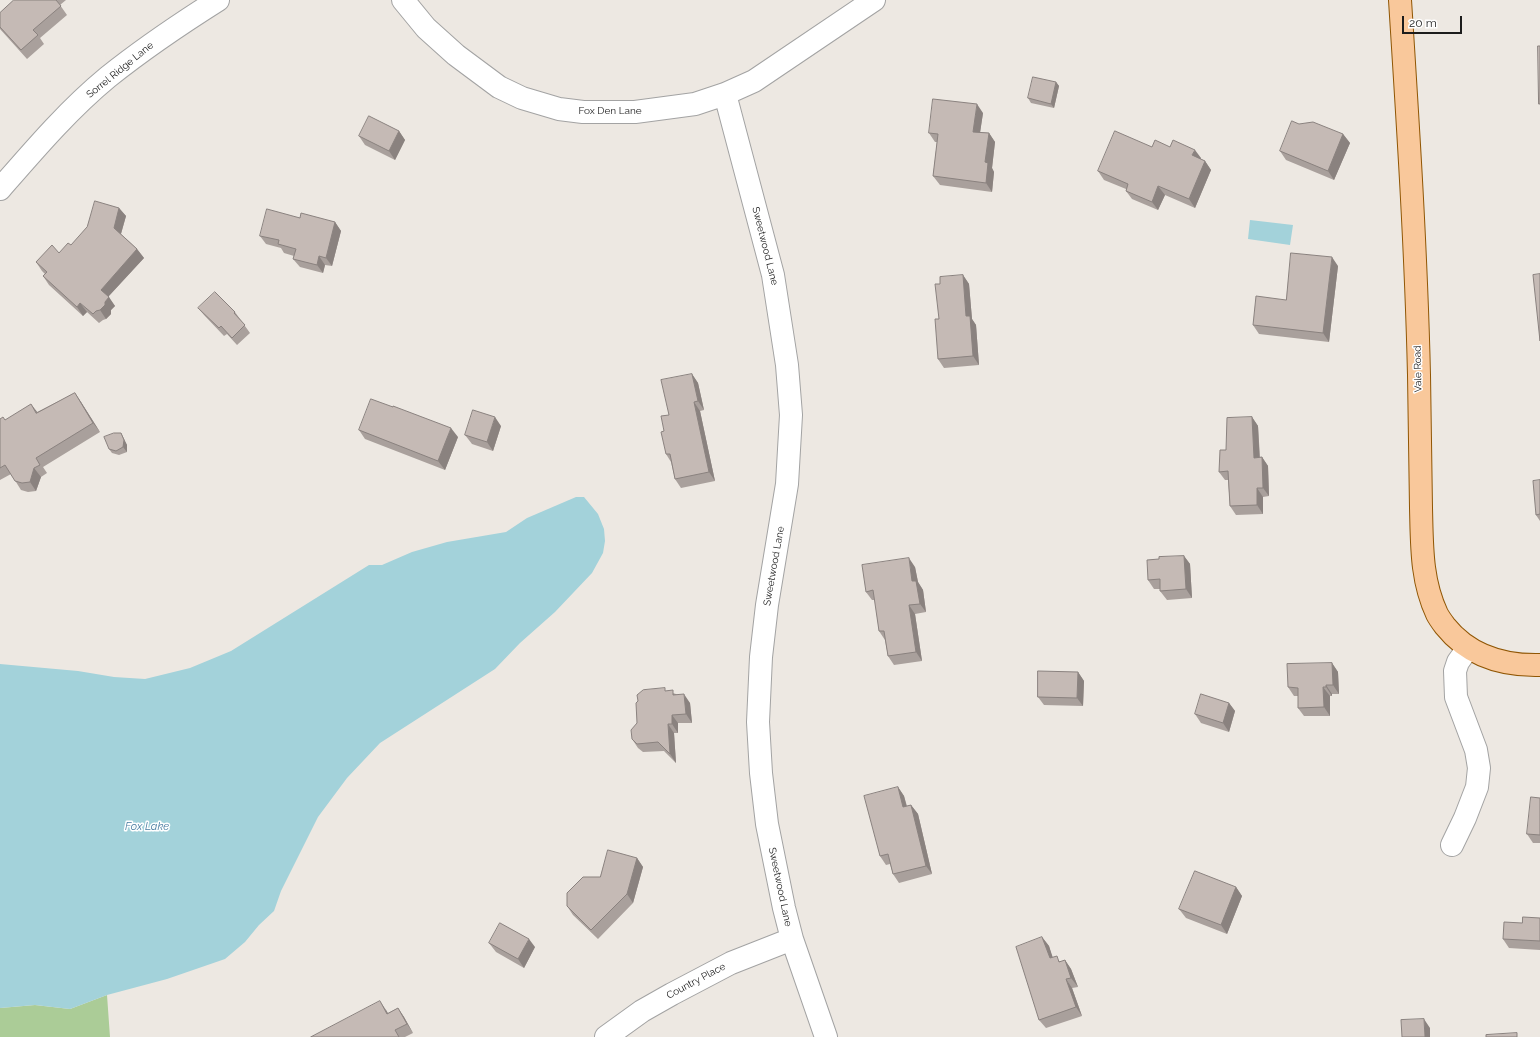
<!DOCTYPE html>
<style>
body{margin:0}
#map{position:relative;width:1540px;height:1037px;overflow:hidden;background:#ede8e2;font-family:Raleway,sans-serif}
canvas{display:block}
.scale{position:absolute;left:1402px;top:16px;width:60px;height:18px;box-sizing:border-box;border:2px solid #1c1c1c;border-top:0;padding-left:5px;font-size:12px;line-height:14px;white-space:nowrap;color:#1c1c1c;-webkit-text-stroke:3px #fff;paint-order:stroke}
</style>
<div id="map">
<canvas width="1540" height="1037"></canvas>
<div class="scale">20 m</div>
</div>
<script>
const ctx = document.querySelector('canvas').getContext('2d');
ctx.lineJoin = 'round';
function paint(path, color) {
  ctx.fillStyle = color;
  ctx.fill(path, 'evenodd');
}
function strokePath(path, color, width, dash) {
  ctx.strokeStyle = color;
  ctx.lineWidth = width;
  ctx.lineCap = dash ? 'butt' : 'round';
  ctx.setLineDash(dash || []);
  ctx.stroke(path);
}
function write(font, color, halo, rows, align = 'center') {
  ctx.font = font + ' Raleway,sans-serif';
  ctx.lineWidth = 3;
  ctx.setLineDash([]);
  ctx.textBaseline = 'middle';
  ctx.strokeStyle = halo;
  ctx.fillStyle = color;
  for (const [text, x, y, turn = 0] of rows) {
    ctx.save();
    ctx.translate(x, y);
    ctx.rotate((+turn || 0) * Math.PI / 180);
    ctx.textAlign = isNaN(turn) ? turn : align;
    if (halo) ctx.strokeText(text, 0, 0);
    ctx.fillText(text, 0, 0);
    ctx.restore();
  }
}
const forest = new Path2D(`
 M 107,995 L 110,1037 L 0,1037 L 0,1008 L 35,1005 L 70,1009 Z`);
const water = new Path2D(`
 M 1250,220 L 1293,225 L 1290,245 L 1248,239 Z
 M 576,497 L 584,497 L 598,514 L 604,529 L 605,541 L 603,553 L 592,573 L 555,612 L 520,643 L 495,669 L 380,743 L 347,778 L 318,817 L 281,891 L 274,911 L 259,925 L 245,942 L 225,959 L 167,979 L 107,995 L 70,1009 L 35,1005 L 0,1008 L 0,664 L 78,671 L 114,677 L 145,679 L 190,668 L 231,651 L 369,565 L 382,565 L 412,552 L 447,542 L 506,532 L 527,518 Z`);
const minor = new Path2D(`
 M 403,0 L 426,28 L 456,55 L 499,87 L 522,98 L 559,109 L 583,112 L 635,112 L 695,104 L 725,94 L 754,81 L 874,0
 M 725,94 L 773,275 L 787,365 L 791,415 L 787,484 L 767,605 L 761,657 L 758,722 L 761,773 L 767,824 L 784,908 L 792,939 L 826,1037
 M 0,189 C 34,150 68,110 108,77 C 143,49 180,24 218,0
 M 1452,845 L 1465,818 L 1477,787 L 1479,768 L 1476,750 L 1456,697 L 1455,671 L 1458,662 L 1468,648
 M 606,1037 L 642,1011 L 672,994 L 731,963 L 792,939`);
const major = new Path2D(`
 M 1400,0 C 1408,125 1416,249 1419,375 C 1420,419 1420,464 1421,508 C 1422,545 1421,580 1437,614 C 1439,618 1442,622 1445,626 C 1469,656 1502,666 1540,665`);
const wall = new Path2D(`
 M 14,0 L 66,0 L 60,5 L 67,15 L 40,38 L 44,44 L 27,59 L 0,29 L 0,13 Z
 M 1056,82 L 1059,86 L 1054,108 L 1031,103 L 1028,98 Z
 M 983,113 L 980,132 L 989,133 L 995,142 L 992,168 L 994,172 L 992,192 L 940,185 L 933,176 L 937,142 L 935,142 L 929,133 Z
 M 399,131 L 405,140 L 395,160 L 365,145 L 359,136 Z
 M 1343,134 L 1350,143 L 1334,180 L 1286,160 L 1280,151 Z
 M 1152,147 L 1170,147 L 1201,158 L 1201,159 L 1205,161 L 1211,170 L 1195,208 L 1165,195 L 1158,210 L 1132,199 L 1126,191 L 1126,189 L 1104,180 L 1098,171 Z
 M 119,208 L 126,216 L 121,234 L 137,249 L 144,258 L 108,297 L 115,306 L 111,310 L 111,314 L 106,319 L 103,320 L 99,323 L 87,312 L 83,316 L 49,285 L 43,276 L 45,274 L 42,271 L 36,262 L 59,253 L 71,245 Z
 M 300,218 L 335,222 L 341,231 L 332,266 L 325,265 L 323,273 L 300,267 L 293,259 L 294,256 L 284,253 L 281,248 L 266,244 L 260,236 Z
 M 1338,266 L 1329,342 L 1259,334 L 1253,325 L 1286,300 Z
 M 963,275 L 969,284 L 972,319 L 976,325 L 979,365 L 944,368 L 938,359 L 940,284 Z
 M 198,308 L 235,312 L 250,333 L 237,345 L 227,334 L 224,336 L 204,315 Z
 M 692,374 L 698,383 L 704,410 L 700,411 L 715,481 L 681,488 L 675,479 L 671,462 L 666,454 L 664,431 L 669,415 Z
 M 75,393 L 81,402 L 100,432 L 43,467 L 47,473 L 41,477 L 36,491 L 28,492 L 21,490 L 11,474 L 0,480 L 0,419 L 5,420 L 37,412 Z
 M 1252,417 L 1258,426 L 1260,457 L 1262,457 L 1268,466 L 1269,496 L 1263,497 L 1263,514 L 1236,515 L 1230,506 L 1228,480 L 1225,480 L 1219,472 L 1226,450 Z
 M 501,426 L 493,451 L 472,444 L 465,435 Z
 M 359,430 L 458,437 L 445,470 L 365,439 Z
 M 121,433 L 127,445 L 127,452 L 119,455 L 112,453 L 109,449 Z
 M 1540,480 L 1540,521 L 1536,515 Z
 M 1184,556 L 1190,564 L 1192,598 L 1167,600 L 1160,591 L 1160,589 L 1154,589 L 1148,580 L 1159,559 Z
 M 915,567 L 918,582 L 923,590 L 926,612 L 915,614 L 922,661 L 894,665 L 888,656 L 885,640 L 879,631 L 875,600 L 872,600 L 866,592 Z
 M 1332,663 L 1338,672 L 1339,694 L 1332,694 L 1332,696 L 1330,696 L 1330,716 L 1304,716 L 1298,708 L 1298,696 L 1294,696 L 1288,687 Z
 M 1078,672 L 1084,681 L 1083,706 L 1044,705 L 1038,697 Z
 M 666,691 L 676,694 L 690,703 L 692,723 L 678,723 L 678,733 L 674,733 L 676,763 L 664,751 L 643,752 L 638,748 L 632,739 Z
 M 1229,703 L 1235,711 L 1229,732 L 1201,723 L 1195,714 Z
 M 898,787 L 904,796 L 907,806 L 911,805 L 918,814 L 932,874 L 899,883 L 893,874 L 890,864 L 886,865 L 880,856 Z
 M 1540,798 L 1540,843 L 1533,843 L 1527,834 Z
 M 637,858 L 643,867 L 633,903 L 598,939 L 573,915 L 567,906 L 600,877 Z
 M 1236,887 L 1242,896 L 1227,934 L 1186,918 L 1179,909 Z
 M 1540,918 L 1540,950 L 1509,948 L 1503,939 L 1522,923 Z
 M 1042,937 L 1049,946 L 1052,957 L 1061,962 L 1065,960 L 1071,969 L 1078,987 L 1072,988 L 1082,1016 L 1046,1028 L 1039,1020 Z
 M 489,943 L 535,947 L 524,968 L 496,952 Z
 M 398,1008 L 404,1017 L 413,1033 L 405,1037 L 311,1037 L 386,1010 L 388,1013 Z`);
const shadedWall = new Path2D(`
 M 1056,82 L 1059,86 L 1054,108 L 1051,104 Z
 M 977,104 L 983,113 L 979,140 L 973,132 Z
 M 399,131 L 405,140 L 395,160 L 389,151 Z
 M 989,133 L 995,142 L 992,168 L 994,172 L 992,192 L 986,183 L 985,162 Z
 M 1343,134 L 1350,143 L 1334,180 L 1328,171 Z
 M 1195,150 L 1201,158 L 1199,164 L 1192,155 Z
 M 1205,161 L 1211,170 L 1195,208 L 1189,199 Z
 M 1158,186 L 1165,195 L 1158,210 L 1152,202 Z
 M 119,208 L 126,216 L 120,237 L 114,228 Z
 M 335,222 L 341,231 L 332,266 L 326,258 Z
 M 137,249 L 144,258 L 107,298 L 101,290 Z
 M 319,256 L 325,265 L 323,273 L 317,265 Z
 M 1332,257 L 1338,266 L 1329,342 L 1323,333 Z
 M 963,275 L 969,284 L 972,319 L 976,325 L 979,365 L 973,356 L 966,316 Z
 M 109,297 L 115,306 L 111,310 L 111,314 L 106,319 L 100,310 L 105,302 Z
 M 80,303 L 87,312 L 83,316 L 77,307 Z
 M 692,374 L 698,383 L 704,410 L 698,401 Z
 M 75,393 L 81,402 L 100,432 L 93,423 Z
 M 694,402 L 700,411 L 715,481 L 709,472 Z
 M 31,404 L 38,413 L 36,413 Z
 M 495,417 L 501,426 L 493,451 L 487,442 Z
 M 1252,417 L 1258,426 L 1260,467 L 1254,458 Z
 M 451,428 L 458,437 L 445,470 L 438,461 Z
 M 121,433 L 127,445 L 127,452 L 123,447 Z
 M 1262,457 L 1268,466 L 1269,496 L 1263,488 Z
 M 34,468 L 41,477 L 36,491 L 30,482 Z
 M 1257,488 L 1263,497 L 1263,514 L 1257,505 Z
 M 1184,556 L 1190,564 L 1192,598 L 1186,589 Z
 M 909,558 L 915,567 L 918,582 L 923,590 L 926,612 L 920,604 L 912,581 Z
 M 909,605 L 915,614 L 922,661 L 916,652 Z
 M 1332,663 L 1338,672 L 1339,694 L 1333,685 Z
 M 1078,672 L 1084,681 L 1083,706 L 1077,698 Z
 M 1326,685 L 1332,694 L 1332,696 L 1326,687 Z
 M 1323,687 L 1330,696 L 1330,716 L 1324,707 Z
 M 684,694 L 690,703 L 692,723 L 686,714 Z
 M 1229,703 L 1235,711 L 1229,732 L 1223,723 Z
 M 672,715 L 678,723 L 678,733 L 672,724 Z
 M 668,724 L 674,733 L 676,763 L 670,754 Z
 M 898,787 L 904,796 L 909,816 L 903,807 Z
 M 911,805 L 918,814 L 932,874 L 926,866 Z
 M 637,858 L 643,867 L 633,903 L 627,894 Z
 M 1236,887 L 1242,896 L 1227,934 L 1221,925 Z
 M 1042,937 L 1049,946 L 1056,967 L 1050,958 Z
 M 529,939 L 535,947 L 524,968 L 518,959 Z
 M 1065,960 L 1071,969 L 1078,987 L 1071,978 Z
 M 1066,979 L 1072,988 L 1082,1016 L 1076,1007 Z
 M 380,1001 L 386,1010 L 393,1023 L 387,1014 Z
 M 398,1008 L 404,1017 L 413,1033 L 407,1024 Z
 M 1424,1019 L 1430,1028 L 1430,1037 L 1425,1037 Z`);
const building = new Path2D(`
 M 14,0 L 56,0 L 61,6 L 33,30 L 38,35 L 21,50 L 0,27 L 0,13 Z
 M 1538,46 L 1540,46 L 1540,104 L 1539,104 Z
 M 1033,77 L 1056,82 L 1051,104 L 1028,98 Z
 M 933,99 L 977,104 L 973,132 L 989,133 L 985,162 L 988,163 L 986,183 L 933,176 L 938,134 L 929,133 Z
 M 369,116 L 399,131 L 389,151 L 359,136 Z
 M 1292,121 L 1299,124 L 1313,122 L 1343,134 L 1328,171 L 1280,151 Z
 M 1115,131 L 1152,147 L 1155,140 L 1170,147 L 1173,140 L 1195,150 L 1192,155 L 1205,161 L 1189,199 L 1158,186 L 1152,202 L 1126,191 L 1128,184 L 1098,171 Z
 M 95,201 L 119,208 L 114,228 L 137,249 L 101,290 L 109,297 L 105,302 L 105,305 L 100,310 L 96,311 L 93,314 L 80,303 L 77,307 L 43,276 L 47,272 L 36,262 L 52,245 L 59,253 L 68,243 L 71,245 L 87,227 Z
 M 267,209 L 300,218 L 301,213 L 335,222 L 326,258 L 319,256 L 317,265 L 293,259 L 296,249 L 278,244 L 279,240 L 260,236 Z
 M 1291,253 L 1332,257 L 1323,333 L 1253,325 L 1256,296 L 1286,300 Z
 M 1540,274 L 1540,341 L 1533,275 Z
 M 963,275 L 966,316 L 970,316 L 973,356 L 938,359 L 935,319 L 939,319 L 935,284 L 940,284 L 940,277 Z
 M 215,292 L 235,312 L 234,313 L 245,325 L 232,338 L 221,326 L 219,328 L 198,308 Z
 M 692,374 L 698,401 L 694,402 L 709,472 L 675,479 L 670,454 L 666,454 L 661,432 L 664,431 L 661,416 L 669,415 L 661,380 Z
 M 75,393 L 93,423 L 36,458 L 40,465 L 34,468 L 30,482 L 22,483 L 15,481 L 5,465 L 0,468 L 0,419 L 3,417 L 5,420 L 31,404 L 36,413 Z
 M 371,399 L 393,407 L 393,406 L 451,428 L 438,461 L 359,430 Z
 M 473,410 L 495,417 L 487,442 L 465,435 Z
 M 1252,417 L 1254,458 L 1262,457 L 1263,488 L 1257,488 L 1257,505 L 1230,506 L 1228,471 L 1219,472 L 1220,450 L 1226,450 L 1227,418 Z
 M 114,433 L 121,433 L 124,440 L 123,447 L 116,451 L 109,449 L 104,437 Z
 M 1540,480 L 1540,514 L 1536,515 L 1533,481 Z
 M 1184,556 L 1186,589 L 1160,591 L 1160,579 L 1148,580 L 1147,560 L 1159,559 L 1159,557 Z
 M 909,558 L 912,581 L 916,581 L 920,604 L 909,605 L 916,652 L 888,656 L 884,631 L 879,631 L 873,590 L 866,592 L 862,565 Z
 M 1332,663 L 1333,685 L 1326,685 L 1326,687 L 1323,687 L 1324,707 L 1298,708 L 1298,688 L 1288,687 L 1287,664 Z
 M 1038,671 L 1078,672 L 1077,698 L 1038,697 Z
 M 665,688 L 665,691 L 673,690 L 673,695 L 684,694 L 686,714 L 672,715 L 672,724 L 668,724 L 670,754 L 658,742 L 637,744 L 632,739 L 631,730 L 637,723 L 636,703 L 638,701 L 637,695 L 643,690 Z
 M 1201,694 L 1229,703 L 1223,723 L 1195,714 Z
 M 898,787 L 903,807 L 911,805 L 926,866 L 893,874 L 888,854 L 880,856 L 864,796 Z
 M 1531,797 L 1540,798 L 1540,835 L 1527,834 Z
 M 608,850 L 637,858 L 627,894 L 591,930 L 567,906 L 567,893 L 583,877 L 600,877 Z
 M 1195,871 L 1236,887 L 1221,925 L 1179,909 Z
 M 1523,917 L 1540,918 L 1540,941 L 1503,939 L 1504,922 L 1522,923 Z
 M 500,923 L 529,939 L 518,959 L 489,943 Z
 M 1042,937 L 1050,958 L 1057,956 L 1059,962 L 1065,960 L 1071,978 L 1066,979 L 1076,1007 L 1039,1020 L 1016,947 Z
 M 380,1001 L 387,1014 L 398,1008 L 407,1024 L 395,1030 L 399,1037 L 311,1037 Z
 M 1424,1019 L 1425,1037 L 1402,1037 L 1401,1020 Z
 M 1517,1033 L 1517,1037 L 1486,1037 L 1486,1035 Z`);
const streetNames = [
 ["Sorrel Ridge Lane",120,70,-39],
 ["Fox Den Lane",610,111],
 ["Sweetwood Lane",765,246,76],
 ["Vale Road",1418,369,-91],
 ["Sweetwood Lane",774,566,-80],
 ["Sweetwood Lane",780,887,78],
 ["Country Place",696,981,-28]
];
const waterNames = [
 ["Fox Lake",147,827]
];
paint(forest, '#abcc97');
paint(water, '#a3d2da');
strokePath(minor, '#a3a3a3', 24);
strokePath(major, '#905604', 24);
strokePath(minor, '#fff', 22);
strokePath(major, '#f9c89b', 22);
paint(wall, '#a9a09c');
paint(shadedWall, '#8a827f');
paint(building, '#c5bab5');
strokePath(building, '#8a827f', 1);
write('10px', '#1c1c1c', '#fff', streetNames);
write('italic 11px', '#487ca0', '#fff', waterNames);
</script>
